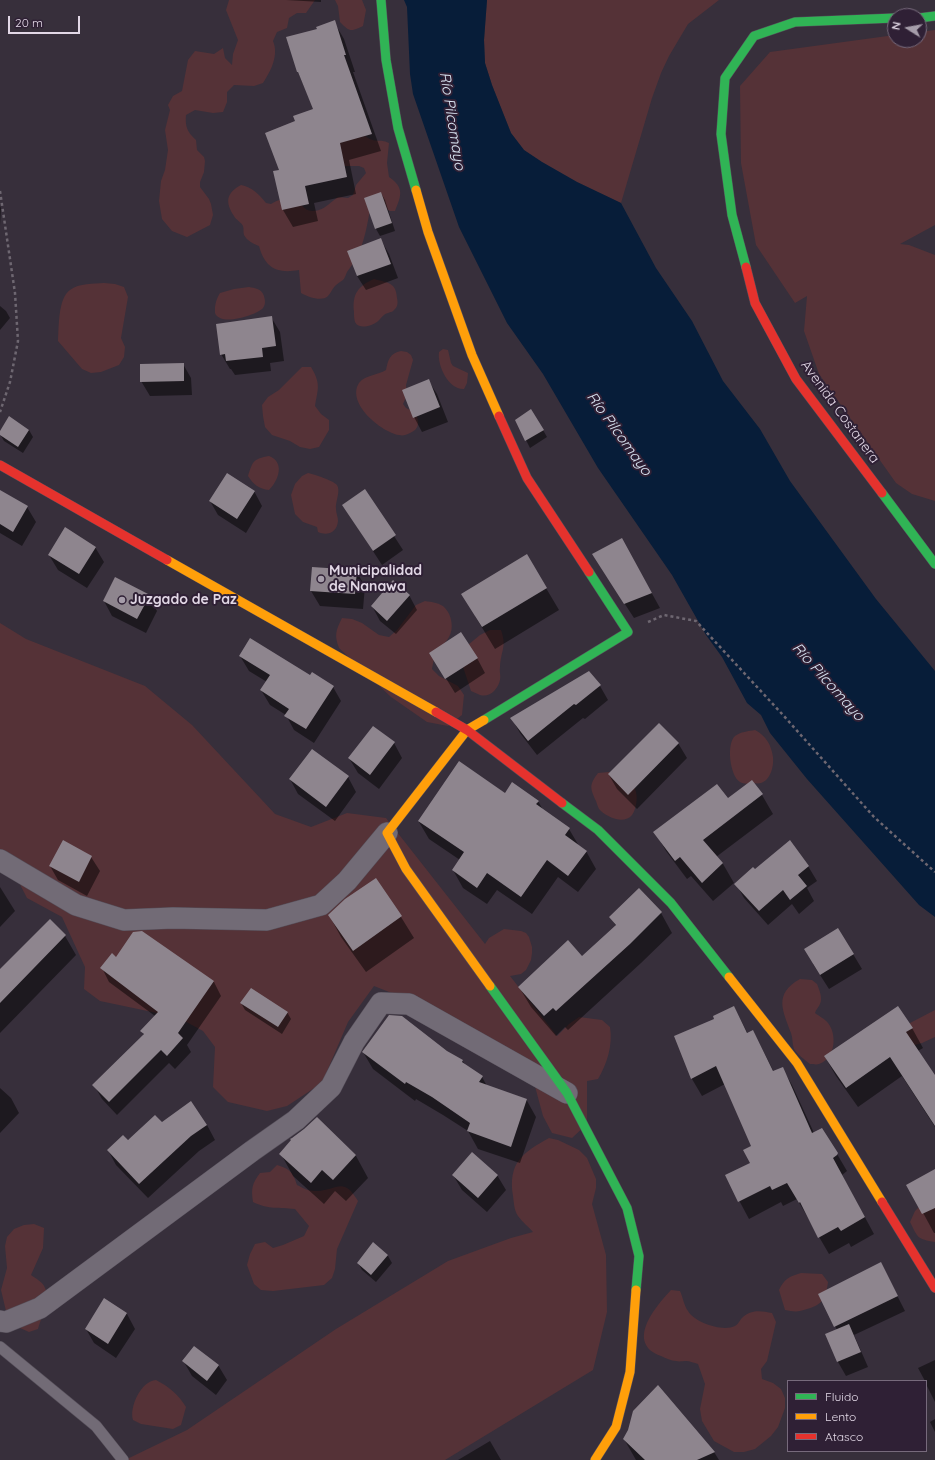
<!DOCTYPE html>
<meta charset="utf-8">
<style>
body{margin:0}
#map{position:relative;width:935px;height:1460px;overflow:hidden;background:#372f3b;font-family:Quicksand,sans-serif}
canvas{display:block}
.legend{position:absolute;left:787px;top:1380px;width:140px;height:72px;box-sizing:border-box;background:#2f2035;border:1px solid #776a7c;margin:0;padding:5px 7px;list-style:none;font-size:12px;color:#e2d8e6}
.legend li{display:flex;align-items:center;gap:8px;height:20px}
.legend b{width:20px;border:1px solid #776a7c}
.north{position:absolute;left:887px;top:8px;width:40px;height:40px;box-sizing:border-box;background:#2f2035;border:1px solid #776a7c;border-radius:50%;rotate:281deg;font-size:11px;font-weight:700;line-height:16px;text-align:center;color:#e2d8e6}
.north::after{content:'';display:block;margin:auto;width:14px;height:18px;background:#a69daa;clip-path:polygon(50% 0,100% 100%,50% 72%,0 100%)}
.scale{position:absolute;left:8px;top:16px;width:72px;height:18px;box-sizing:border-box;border:2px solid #e2d8e6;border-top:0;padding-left:5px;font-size:12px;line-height:14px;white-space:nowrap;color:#e2d8e6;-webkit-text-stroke:3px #2f2035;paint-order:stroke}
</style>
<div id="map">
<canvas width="935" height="1460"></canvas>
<ul class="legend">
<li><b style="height:5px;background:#30b455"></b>Fluido</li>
<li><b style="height:5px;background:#ff9f0a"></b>Lento</li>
<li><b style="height:5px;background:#e5322d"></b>Atasco</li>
</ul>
<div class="north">N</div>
<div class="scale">20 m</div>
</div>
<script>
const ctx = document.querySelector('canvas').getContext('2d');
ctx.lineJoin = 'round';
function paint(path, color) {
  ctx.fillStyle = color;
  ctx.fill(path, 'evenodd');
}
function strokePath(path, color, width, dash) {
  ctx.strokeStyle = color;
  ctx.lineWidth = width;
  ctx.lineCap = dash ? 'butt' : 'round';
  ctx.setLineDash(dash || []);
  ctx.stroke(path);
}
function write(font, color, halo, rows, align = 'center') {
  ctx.font = font + ' Quicksand,sans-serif';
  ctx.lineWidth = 4;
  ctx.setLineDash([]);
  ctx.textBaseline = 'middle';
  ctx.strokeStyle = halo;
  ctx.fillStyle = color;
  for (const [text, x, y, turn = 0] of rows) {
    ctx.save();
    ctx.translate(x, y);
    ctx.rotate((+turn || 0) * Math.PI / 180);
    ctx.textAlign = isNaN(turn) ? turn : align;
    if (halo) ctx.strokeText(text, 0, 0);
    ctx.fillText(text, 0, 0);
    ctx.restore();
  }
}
const green = new Path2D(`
 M 229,0 L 315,0 L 306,13 L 297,13 L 289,18 L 287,28 L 277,32 L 273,41 C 279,55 271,71 263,83 L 254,86 L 234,85 L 227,92 L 227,102 L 223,112 L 213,113 L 195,110 L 186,115 C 185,126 187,132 196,140 L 197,150 L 204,157 L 205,161 L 204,172 L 200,182 L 200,187 L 209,199 L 211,204 L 213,215 L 210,225 L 187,237 L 172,231 L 162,219 L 159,201 L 161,181 L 165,170 L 168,150 L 165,130 L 170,110 L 168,105 L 173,96 L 182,91 L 188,60 L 195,51 L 214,54 L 223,48 L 225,58 L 232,65 L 233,54 L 238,40 L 226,10 Z
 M 335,0 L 362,0 L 366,10 L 363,26 C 350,32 350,32 340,22 L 338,6 Z
 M 487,0 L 719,0 L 688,24 L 669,56 L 661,73 L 652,98 L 621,203 L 577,182 L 542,162 L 524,150 L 511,133 L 492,85 L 485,63 L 484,40 Z
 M 935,30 L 935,225 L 900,244 L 909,245 L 935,255 L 935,501 L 912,494 L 896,483 L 819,374 L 804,331 L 807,296 L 795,303 L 756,245 L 741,163 L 740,86 L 770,52 L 895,35 L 895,40 L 919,40 L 919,32 Z
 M 365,136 C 376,144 379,138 389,143 L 387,163 L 389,177 C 405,188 401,196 395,211 L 390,211 L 376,203 L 371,205 C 366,230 364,251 347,272 C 346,274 345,278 343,280 C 340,282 337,284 335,286 C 332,289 331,293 328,296 C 322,302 308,297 301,293 L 299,270 C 277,274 265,268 259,246 C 254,244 247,241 244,235 C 243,232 244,229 243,226 C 241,222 236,220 234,216 C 225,202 226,193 241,185 C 252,187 259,194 266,203 L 271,204 C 277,200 287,197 295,200 C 304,204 303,214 319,210 C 326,208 332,201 338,197 L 348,198 L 353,195 L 356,185 L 366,173 L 364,168 L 359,166 L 344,166 L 335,142 Z
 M 374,279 C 388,283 396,282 397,298 C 398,302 398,307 394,310 C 392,313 387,312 384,315 C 381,317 380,320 377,322 C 371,326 359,330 355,322 C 354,319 354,315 354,312 C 352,294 358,286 374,279 Z
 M 104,283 L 115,284 L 124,287 L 128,297 L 121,338 L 125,347 L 124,357 L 119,365 L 101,372 L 91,373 L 82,369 L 58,341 C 59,327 58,298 70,290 C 79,283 94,284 104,283 Z
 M 249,287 C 255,288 262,289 264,296 C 265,300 266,304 263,308 C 257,315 220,327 215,313 C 215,313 215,307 215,307 C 216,301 217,298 220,293 L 234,289 Z
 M 443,349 L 448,350 L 451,363 L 453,366 L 468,373 L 467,383 L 464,389 C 449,390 437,366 439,352 Z
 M 401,351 L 407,352 L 411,355 L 413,360 L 406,385 L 407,395 L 403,404 L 406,408 L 416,413 C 419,422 420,429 410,433 C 406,435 403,436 399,435 C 381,432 346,403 359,383 C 365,375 378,375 386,370 C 388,360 390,353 401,351 Z
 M 302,367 L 311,367 C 321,384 318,388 315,406 L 321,414 L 329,420 L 329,430 L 319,447 L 310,449 L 300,447 L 290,441 L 272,435 L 265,427 L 263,416 L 262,405 L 268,397 L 279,390 Z
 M 269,456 C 285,462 279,480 269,490 C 259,489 253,484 248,476 C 253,461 253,459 269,456 Z
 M 308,473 C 314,474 334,481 337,485 C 341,491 335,502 336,509 C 336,513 338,517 338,521 C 337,533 327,536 318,532 L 317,527 L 303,522 L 295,514 L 291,495 L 295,484 L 302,476 Z
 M 425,601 C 431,602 441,603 445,608 C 452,615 454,629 449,637 C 446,643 440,646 437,651 C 434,656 433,664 432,669 L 439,676 L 458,686 L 464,695 L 462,715 L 448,726 L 427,722 L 391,697 L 339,648 C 334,635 336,630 342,618 L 352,619 L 362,623 L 379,635 L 389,637 L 397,630 L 416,605 Z
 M 0,623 L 26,639 L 145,686 L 192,725 L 275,814 L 311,827 L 347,813 L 386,818 L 485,944 L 489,938 L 504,929 L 521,931 L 526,933 L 529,937 L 532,947 L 532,953 L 531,960 L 526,970 L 521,974 L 510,976 L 557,1036 L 569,1024 L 579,1017 L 602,1020 L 610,1027 C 613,1045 607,1064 598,1079 L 587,1081 L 587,1124 L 572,1138 L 552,1133 L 543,1116 L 533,1079 L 450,1016 L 374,986 L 348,1022 L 322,1083 L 287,1106 L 267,1111 L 228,1102 L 213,1087 L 215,1047 L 203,1031 L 168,1012 L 157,1013 L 100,1001 L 84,989 L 85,967 L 62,917 L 27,898 L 9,863 L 0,852 Z
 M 490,630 L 501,630 C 507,647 501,650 500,667 C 499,671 501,675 500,680 C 498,689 490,698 480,695 C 477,694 474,692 471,691 L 461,661 L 462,650 L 480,635 Z
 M 755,730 C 766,736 771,744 773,757 C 774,765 771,780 761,783 C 758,784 755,783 752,783 C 748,784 743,784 740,782 C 730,776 726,744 735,736 C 740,732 749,731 755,730 Z
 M 609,772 C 615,773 620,777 625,781 C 627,782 631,784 633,786 C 639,792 637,809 632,815 C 624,825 606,817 599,809 C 598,807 597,804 596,801 C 590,788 589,785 598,773 Z
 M 800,979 L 812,980 L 817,984 C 819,989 823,998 820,1004 C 819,1007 816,1009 815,1013 C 819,1016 825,1019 828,1023 C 837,1034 836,1058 819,1064 C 817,1065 812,1064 810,1064 C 805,1060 797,1054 794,1049 C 792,1044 793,1038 791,1033 C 783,1011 773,994 800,979 Z
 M 935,1010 L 935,1037 L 922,1043 L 911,1046 L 902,1031 L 910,1023 Z
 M 549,1138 L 558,1140 L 579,1150 L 587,1158 L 596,1179 L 596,1188 L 592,1204 L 606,1255 L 607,1312 L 593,1370 L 445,1460 L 125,1460 L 187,1430 L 336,1329 L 448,1261 L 511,1238 L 533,1232 C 529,1227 522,1222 518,1216 C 514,1210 514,1203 513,1196 C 508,1163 522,1153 549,1138 Z
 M 277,1165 C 290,1169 293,1172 297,1185 C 303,1188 308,1191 315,1191 C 337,1191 343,1175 358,1201 L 337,1249 L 335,1269 L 332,1278 L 324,1285 L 273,1291 L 261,1290 L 254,1284 L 247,1265 L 250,1254 L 255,1244 L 265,1242 L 273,1248 L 283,1245 L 304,1236 L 309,1226 L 295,1209 C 278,1207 270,1210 253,1202 C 251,1188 252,1184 260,1173 L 270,1172 Z
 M 920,1206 L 935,1206 L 935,1242 C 917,1239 918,1238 910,1222 L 915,1211 Z
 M 34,1224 L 44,1228 L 43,1248 L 31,1275 C 35,1278 43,1282 45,1288 C 50,1297 41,1319 38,1329 L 29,1332 L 20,1328 L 6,1311 L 1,1290 L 7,1268 L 5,1246 L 7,1237 L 14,1229 L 24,1225 Z
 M 801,1273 L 822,1274 L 828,1282 C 826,1297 823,1305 807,1309 C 799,1312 794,1312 785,1310 L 779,1290 C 784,1279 790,1276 801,1273 Z
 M 671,1290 L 680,1291 C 683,1297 684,1306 688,1311 C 695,1323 723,1332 735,1326 C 739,1324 740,1319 743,1317 C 752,1309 762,1311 772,1313 L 776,1322 L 767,1361 L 761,1369 L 762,1379 L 773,1383 L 781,1389 L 785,1398 L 785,1408 L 778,1427 L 771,1436 L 755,1449 L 744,1452 L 734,1452 L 714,1441 L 702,1421 L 700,1409 L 705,1384 L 698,1364 C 694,1363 690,1361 686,1361 C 683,1361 679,1362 676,1361 C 671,1361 666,1358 661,1356 C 625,1343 655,1307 671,1290 Z
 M 156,1380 C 168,1386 179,1395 186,1407 L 181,1425 L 173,1429 L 141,1424 L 133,1420 C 129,1407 141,1381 156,1380 Z`);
const water = new Path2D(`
 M 404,0 L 487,0 L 484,40 L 485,63 L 492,85 L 511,133 L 524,150 L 542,162 L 577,182 L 621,203 L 656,268 L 692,321 L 723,381 L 760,429 L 790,481 L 876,599 L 935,671 L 935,917 L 919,905 L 807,779 L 770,733 L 761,715 L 747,703 L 722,657 L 706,635 L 672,575 L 598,468 L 543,374 L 507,323 L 459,227 L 413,94 L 410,74 L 407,7 Z`);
const shadow = new Path2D(`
 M 286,0 L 321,0 L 321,2 Z
 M 334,22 L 344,39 L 355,72 L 353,72 L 381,151 L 349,160 L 356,194 L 314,203 L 318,221 L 293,227 L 283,210 L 280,171 L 296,122 L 314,110 L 298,72 L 318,29 Z
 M 381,193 L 385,200 L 395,231 L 380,236 L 376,229 L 365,199 Z
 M 0,206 L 1,208 L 0,226 Z
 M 381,240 L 389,254 L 398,278 L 366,290 L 357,276 Z
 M 0,306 L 6,311 L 10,318 L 0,330 Z
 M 271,317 L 280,332 L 284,361 L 270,363 L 271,371 L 235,375 L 231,369 L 230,369 L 221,354 Z
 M 183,364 L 191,378 L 192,395 L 150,396 L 141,381 Z
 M 428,380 L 437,394 L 448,422 L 422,432 L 414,417 Z
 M 516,420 L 543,430 L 547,437 L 530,448 Z
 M 29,430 L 33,437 L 23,453 L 4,441 L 0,434 L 0,433 Z
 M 0,491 L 27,507 L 36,522 L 22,546 L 0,533 Z
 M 254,491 L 262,506 L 246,533 L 218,515 L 210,501 Z
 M 365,491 L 403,550 L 382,565 L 343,505 Z
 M 95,547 L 104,562 L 87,588 L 58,570 L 49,555 Z
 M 630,554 L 660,608 L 634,618 L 602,569 Z
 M 527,556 L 559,610 L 495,649 L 475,616 Z
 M 356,571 L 365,586 L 363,609 L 320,606 L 311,591 Z
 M 409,595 L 417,610 L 396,634 L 380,621 L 372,606 Z
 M 149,596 L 157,611 L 146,633 L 112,616 L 104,601 Z
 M 240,656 L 310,676 L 333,687 L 341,701 L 314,743 L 294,730 L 286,715 L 270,705 L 261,690 L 267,682 L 249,671 Z
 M 477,658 L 485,673 L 455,693 L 439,667 Z
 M 600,686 L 608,700 L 585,719 L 583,718 L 537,755 L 520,733 L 512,719 Z
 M 394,743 L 402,758 L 379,789 L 358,773 L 349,758 Z
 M 678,743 L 687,758 L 637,809 L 617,789 L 609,775 Z
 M 348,777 L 356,792 L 335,821 L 298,794 L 290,779 Z
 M 752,781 L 762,795 L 773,814 L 716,857 L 723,864 L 734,883 L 713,901 L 691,876 L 687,879 L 666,851 L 655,832 L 728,799 Z
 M 506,794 L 538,801 L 543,810 L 569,829 L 579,846 L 586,851 L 596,869 L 578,892 L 558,877 L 532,914 L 497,890 L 487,904 L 463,888 L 453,870 L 460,860 L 429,839 L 419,822 Z
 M 91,857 L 100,871 L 87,896 L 58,880 L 50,866 Z
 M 808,866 L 817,881 L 807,888 L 814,901 L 799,914 L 792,904 L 768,925 L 744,898 L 736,884 L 755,870 Z
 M 375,879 L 401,917 L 414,938 L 366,972 L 341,937 L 329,915 Z
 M 0,887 L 15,911 L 0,927 Z
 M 661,913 L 672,933 L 641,963 L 568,1030 L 565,1027 L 556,1036 L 531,1007 L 519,987 L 582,957 L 616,926 L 610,917 Z
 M 50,920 L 65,936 L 76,955 L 0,1033 L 0,971 Z
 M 142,932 L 214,982 L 221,996 L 187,1045 L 191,1052 L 175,1069 L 169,1063 L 117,1115 L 102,1099 L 94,1085 L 144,1036 L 142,1031 L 155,1016 L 109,982 L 102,968 L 117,958 Z
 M 853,954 L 862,969 L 829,989 L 813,964 Z
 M 241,1003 L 287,1012 L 291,1019 L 282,1034 L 245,1010 Z
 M 734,1007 L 748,1034 L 753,1031 L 774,1072 L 782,1068 L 792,1085 L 814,1133 L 837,1154 L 847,1171 L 842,1175 L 874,1234 L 851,1247 L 849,1243 L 829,1254 L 797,1199 L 783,1206 L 781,1202 L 749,1219 L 726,1176 L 751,1163 L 752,1146 L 725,1084 L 702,1096 L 692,1079 L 675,1036 L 715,1020 Z
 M 912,1028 L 923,1048 L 918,1051 L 935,1076 L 935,1127 L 902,1076 L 858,1107 L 836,1076 L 825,1057 Z
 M 363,1052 L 462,1060 L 466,1066 L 482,1077 L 487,1086 L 526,1099 L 536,1117 L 520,1163 L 478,1149 L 468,1131 L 443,1115 L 416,1099 L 415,1101 L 373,1069 Z
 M 0,1088 L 11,1098 L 19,1113 L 0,1133 Z
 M 317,1118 L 356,1156 L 368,1178 L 346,1201 L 335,1191 L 324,1204 L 293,1176 L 281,1154 Z
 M 161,1123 L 207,1125 L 215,1140 L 199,1151 L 148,1198 L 116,1165 L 108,1150 Z
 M 935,1171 L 935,1233 L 934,1233 L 908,1185 Z
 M 453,1175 L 497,1175 L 506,1190 L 487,1212 L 462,1190 Z
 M 374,1244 L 388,1256 L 392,1263 L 376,1282 L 362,1270 L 358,1263 Z
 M 881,1264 L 905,1311 L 854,1335 L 868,1367 L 846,1376 L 838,1362 L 827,1334 L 837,1330 L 835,1326 Z
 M 105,1300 L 127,1314 L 135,1329 L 116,1358 L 94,1343 L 86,1329 Z
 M 935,1360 L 935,1402 L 926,1384 L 926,1381 L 925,1381 L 918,1368 Z
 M 184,1362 L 218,1365 L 227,1380 L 216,1395 L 192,1376 Z
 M 935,1419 L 935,1432 L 930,1422 Z
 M 624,1439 L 714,1452 L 719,1460 L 636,1460 Z
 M 490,1441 L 501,1460 L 458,1460 Z`);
const building = new Path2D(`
 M 335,20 L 346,55 L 344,55 L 372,134 L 340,143 L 347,177 L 305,186 L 309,204 L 282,210 L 273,171 L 279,170 L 265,133 L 295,121 L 293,116 L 313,109 L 298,72 L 297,72 L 286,37 L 317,29 L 316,27 Z
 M 381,192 L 392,223 L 375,229 L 364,198 Z
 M 381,238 L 391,264 L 357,276 L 347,251 Z
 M 272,316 L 276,346 L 262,348 L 263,357 L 226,361 L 225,354 L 220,355 L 216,324 Z
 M 184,363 L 184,381 L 140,382 L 140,364 Z
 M 429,379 L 440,407 L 413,418 L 402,390 Z
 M 531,409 L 544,430 L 525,441 L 515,420 Z
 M 9,416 L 29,430 L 18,447 L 0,435 L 0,431 Z
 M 227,473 L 255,491 L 237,519 L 209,501 Z
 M 365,489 L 396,535 L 373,551 L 342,505 Z
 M 0,490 L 28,506 L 13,532 L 0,524 Z
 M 65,527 L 96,547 L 79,574 L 48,555 Z
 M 622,538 L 652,593 L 624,604 L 592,554 Z
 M 527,554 L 547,588 L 482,627 L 461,594 Z
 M 312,567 L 357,570 L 355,594 L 310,591 Z
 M 115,577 L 150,595 L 137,619 L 103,601 Z
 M 393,580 L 410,595 L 387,621 L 371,606 Z
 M 461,632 L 478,658 L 445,679 L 429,653 Z
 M 250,638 L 310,675 L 312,672 L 334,686 L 306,729 L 284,716 L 289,709 L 260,690 L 270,675 L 239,656 Z
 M 589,671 L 601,685 L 576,705 L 574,704 L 528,741 L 510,718 Z
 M 659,723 L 679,743 L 628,795 L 608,774 Z
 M 373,726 L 395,742 L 370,775 L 348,758 Z
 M 312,749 L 349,776 L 326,807 L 289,779 Z
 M 459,761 L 505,793 L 512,782 L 539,801 L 536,804 L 570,828 L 565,835 L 587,851 L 568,876 L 547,860 L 521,897 L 487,873 L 477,888 L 452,870 L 464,852 L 418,821 Z
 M 752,780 L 763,794 L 703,840 L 723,863 L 702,883 L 680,857 L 675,861 L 653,832 L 717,784 L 728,798 Z
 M 63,840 L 92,856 L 79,882 L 49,866 Z
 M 790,840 L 809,866 L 798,875 L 807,886 L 790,900 L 783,890 L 759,911 L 734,884 L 753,867 L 755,869 Z
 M 376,878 L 402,916 L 353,951 L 328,915 L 345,899 Z
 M 639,888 L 662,912 L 630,944 L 556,1011 L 553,1008 L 544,1016 L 518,987 L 568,940 L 582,956 L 616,925 L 609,917 Z
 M 50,919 L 66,935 L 0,1003 L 0,969 Z
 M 838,928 L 854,954 L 820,975 L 804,949 Z
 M 142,931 L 214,981 L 178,1033 L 183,1038 L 167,1056 L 161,1050 L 109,1102 L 92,1085 L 144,1034 L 140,1031 L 158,1012 L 100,968 L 112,953 L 116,957 L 133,932 Z
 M 251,988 L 288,1012 L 278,1027 L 240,1003 Z
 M 734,1006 L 747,1033 L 753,1030 L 773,1071 L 783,1067 L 812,1133 L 822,1128 L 838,1153 L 837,1155 L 833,1158 L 865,1217 L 841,1231 L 838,1227 L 818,1238 L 800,1202 L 799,1203 L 787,1183 L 772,1190 L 770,1186 L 738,1202 L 725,1175 L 750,1163 L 743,1150 L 751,1146 L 716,1066 L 691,1079 L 674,1036 L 714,1019 L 713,1016 Z
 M 898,1006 L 913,1028 L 906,1032 L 935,1075 L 935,1126 L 890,1057 L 846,1088 L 824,1056 Z
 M 389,1015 L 402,1016 L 447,1051 L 463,1060 L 462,1062 L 483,1076 L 479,1082 L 527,1099 L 511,1147 L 467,1131 L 470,1123 L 432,1097 L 406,1082 L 405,1084 L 362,1052 Z
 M 191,1101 L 207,1125 L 191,1136 L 139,1184 L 107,1150 L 123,1135 L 128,1140 L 155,1115 L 162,1122 Z
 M 317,1117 L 356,1155 L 333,1180 L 322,1170 L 311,1183 L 279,1154 L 291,1140 L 290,1139 L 292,1138 L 304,1129 Z
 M 472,1152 L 498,1175 L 478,1198 L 452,1175 Z
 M 935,1169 L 935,1208 L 922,1214 L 906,1185 Z
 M 373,1242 L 388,1255 L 371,1275 L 357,1263 Z
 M 881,1262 L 898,1296 L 834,1327 L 818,1294 Z
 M 104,1298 L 127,1313 L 108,1344 L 85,1329 Z
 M 849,1324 L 861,1352 L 837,1362 L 825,1334 Z
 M 194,1346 L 219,1365 L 207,1381 L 182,1361 Z
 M 658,1385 L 715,1452 L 697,1460 L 645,1460 L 623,1439 L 628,1430 L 633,1411 Z`);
const path = new Path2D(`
 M 0,191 L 15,293 L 18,341 L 10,382 L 0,412
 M 648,622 L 664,615 L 696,621 L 783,715 L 874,817 L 935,872`);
const lane = new Path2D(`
 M 0,1347 L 96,1426 L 123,1460`);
const street = new Path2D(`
 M 0,860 L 76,905 L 124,920 L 173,918 L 267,920 L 321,905 L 347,881 L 387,833
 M 0,1321 L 6,1322 L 40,1308 L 252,1151 L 296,1120 L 331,1087 L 354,1042 L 381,1003 L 409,1004 L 567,1093`);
const fast = new Path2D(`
 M 381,0 L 386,60 L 398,128 L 416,190
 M 919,18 L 935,16
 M 746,267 L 732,215 L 721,134 L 725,78 L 754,36 L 795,22 L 895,18
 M 882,493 L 935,564
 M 484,720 L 628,632 L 589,572
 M 562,803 L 598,830 L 671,903 L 729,977
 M 490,986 L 567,1093 L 627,1208 L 639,1256 L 636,1290`);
const slow = new Path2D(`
 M 416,190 L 428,232 L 472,355 L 499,416
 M 167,560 L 436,712
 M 484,720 L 467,730 L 387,833 L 406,869 L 490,986
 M 729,977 L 797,1063 L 882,1202
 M 595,1460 L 616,1427 L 630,1372 L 636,1290`);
const jam = new Path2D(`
 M 746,267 L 755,303 L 796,379 L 882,493
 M 499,416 L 527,478 L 589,572
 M 0,465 L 167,560
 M 436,712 L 467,730 L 562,803
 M 882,1202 L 935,1288`);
const markers = [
 [321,579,4,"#a69daa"],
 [122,600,4,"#a69daa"]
];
const streetNames = [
 ["Avenida Costanera",840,412,54]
];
const poiNames = [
 ["Municipalidad",329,571],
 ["de Nanawa",329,587],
 ["Juzgado de Paz",130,600]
];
const waterNames = [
 ["Río Pilcomayo",452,121,81],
 ["Río Pilcomayo",619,434,54],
 ["Río Pilcomayo",828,682,48]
];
paint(green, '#553237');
paint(water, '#071d39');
paint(shadow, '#0007');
paint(building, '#8e858e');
strokePath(lane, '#554e59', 12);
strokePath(street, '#554e59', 22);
strokePath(fast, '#554e59', 10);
strokePath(slow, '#554e59', 10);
strokePath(jam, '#554e59', 10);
strokePath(path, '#6e6771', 2.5, [3, 3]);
strokePath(lane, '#726b76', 11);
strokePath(street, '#726b76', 21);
strokePath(fast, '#30b455', 9);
strokePath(slow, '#ff9f0a', 9);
strokePath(jam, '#e5322d', 9);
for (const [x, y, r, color] of markers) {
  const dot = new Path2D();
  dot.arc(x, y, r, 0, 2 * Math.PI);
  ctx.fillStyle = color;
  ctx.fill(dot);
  strokePath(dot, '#2f2035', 1.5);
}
write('14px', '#e2d8e6', '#2f2035', streetNames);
write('bold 14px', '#e2d8e6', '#2f2035', poiNames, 'left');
write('italic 15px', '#d9e4f2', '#2f2035', waterNames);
</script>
